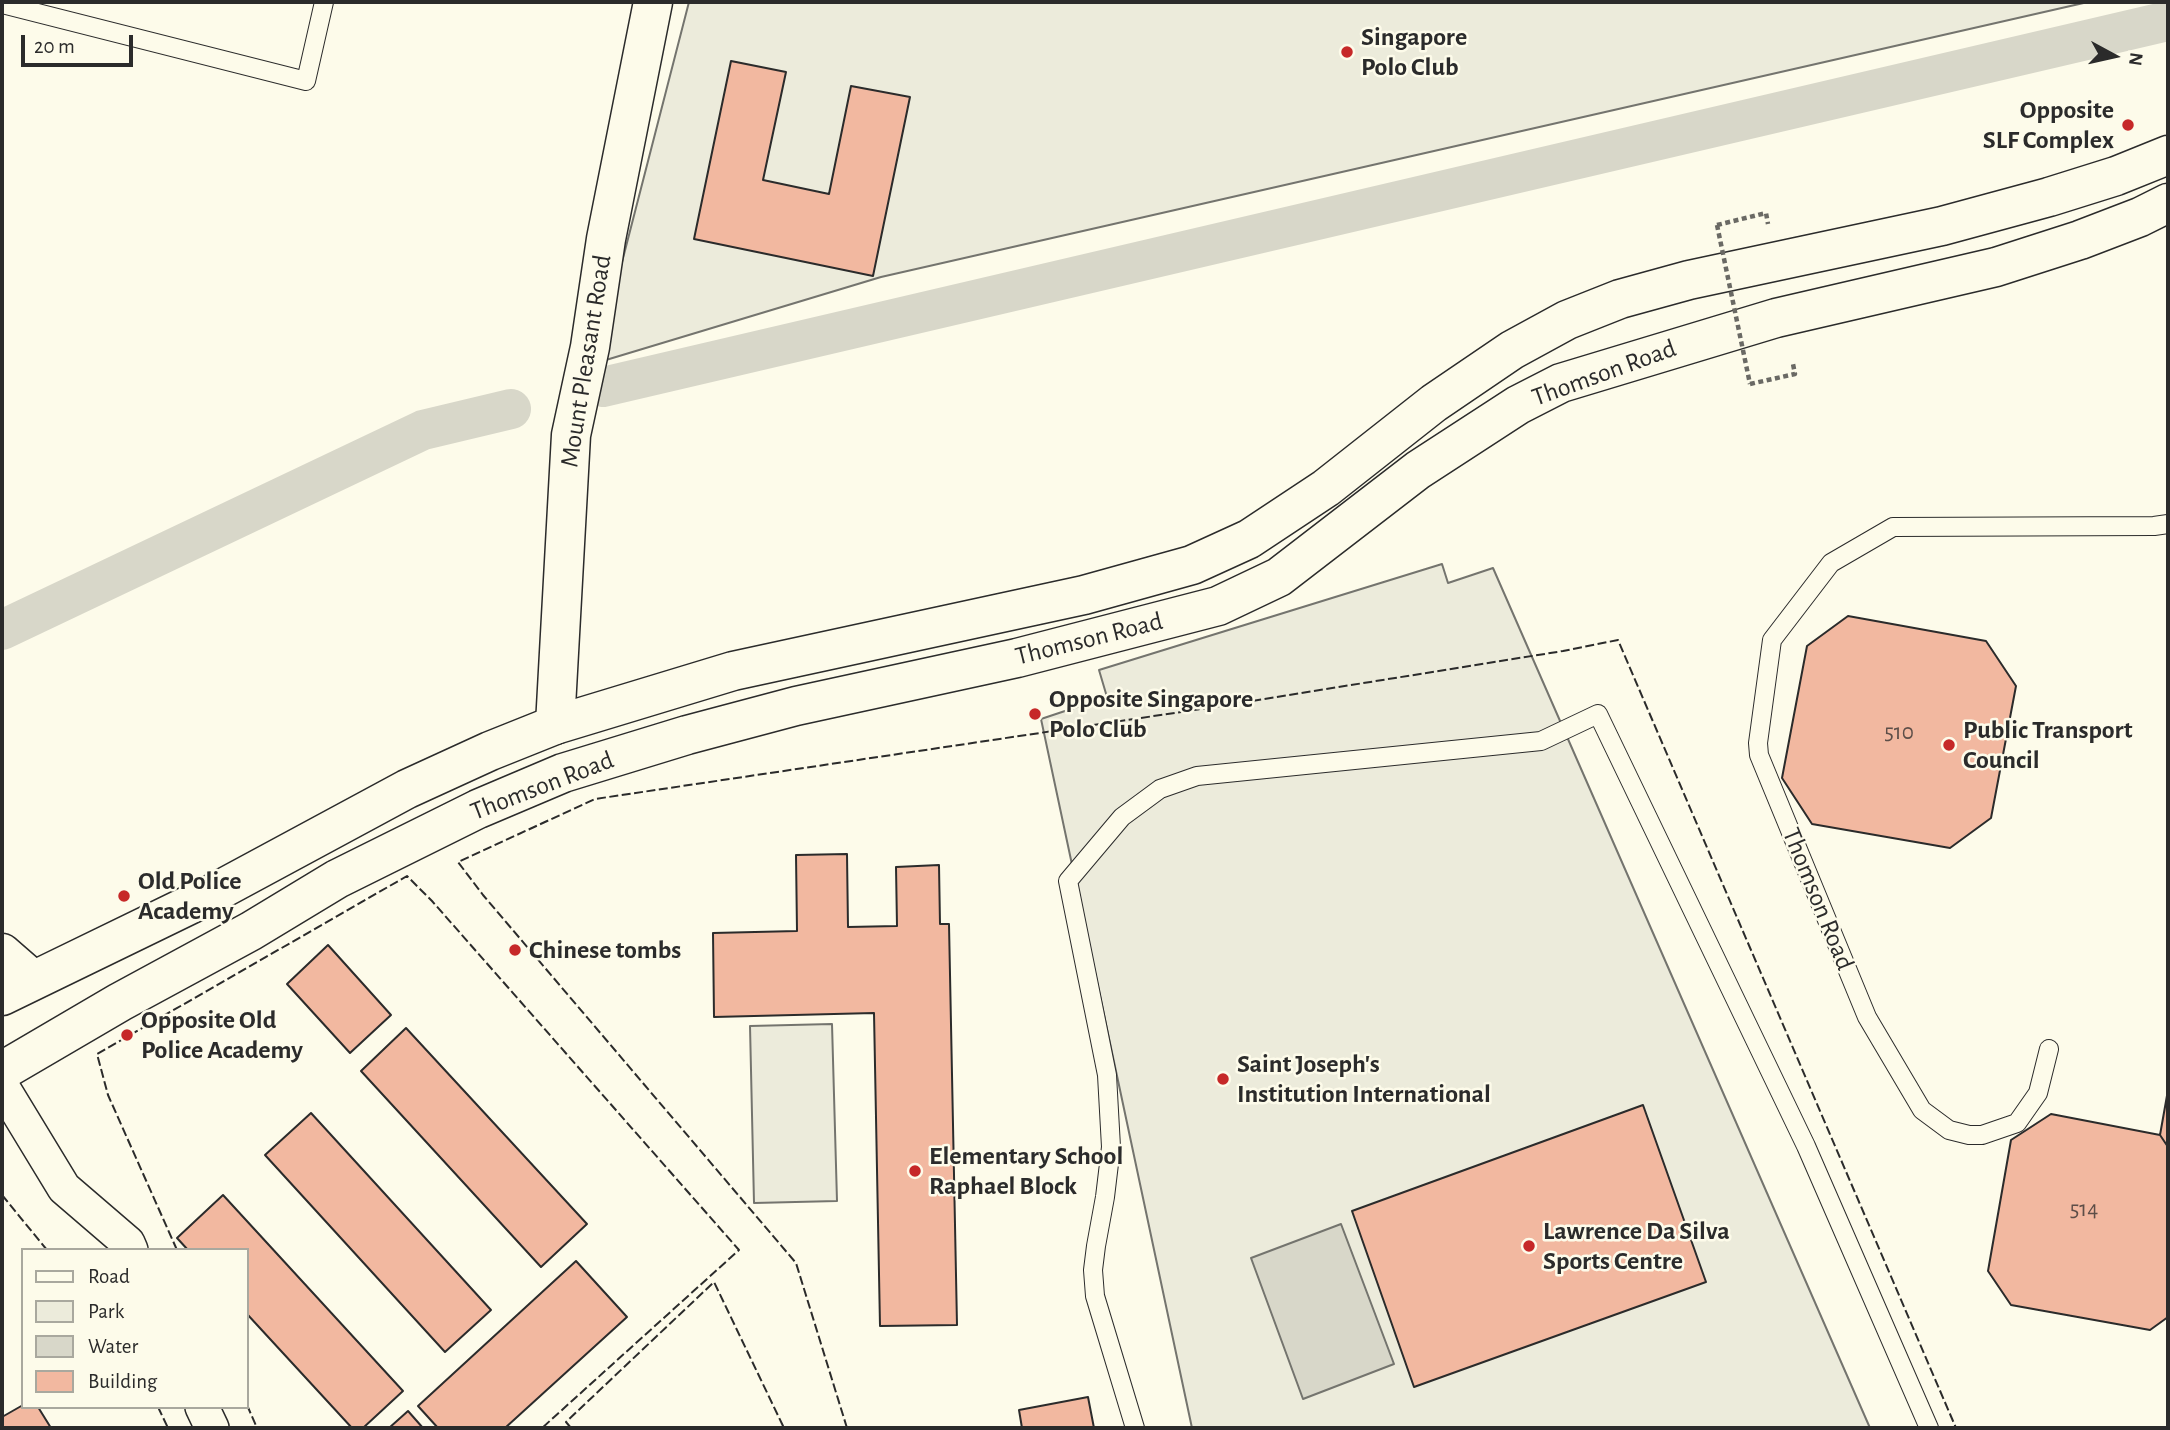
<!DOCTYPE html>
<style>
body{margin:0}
#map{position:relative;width:2170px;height:1430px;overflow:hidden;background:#fdfbea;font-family:"Alegreya Sans",sans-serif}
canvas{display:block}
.frame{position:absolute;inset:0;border:4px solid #2b2b2b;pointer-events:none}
.legend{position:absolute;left:21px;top:1248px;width:228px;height:161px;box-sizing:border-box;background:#fdfbea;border:2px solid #a9a89e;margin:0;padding:9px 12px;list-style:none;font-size:21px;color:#2b2b2b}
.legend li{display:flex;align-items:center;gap:14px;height:35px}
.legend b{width:35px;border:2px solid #a9a89e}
.north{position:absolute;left:2079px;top:21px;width:70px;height:70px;-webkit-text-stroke:5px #fdfbea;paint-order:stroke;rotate:98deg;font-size:19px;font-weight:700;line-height:28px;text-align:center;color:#2b2b2b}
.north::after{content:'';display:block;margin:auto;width:24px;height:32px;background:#2b2b2b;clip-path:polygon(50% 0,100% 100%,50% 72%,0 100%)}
.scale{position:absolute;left:21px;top:35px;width:112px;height:32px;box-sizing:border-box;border:4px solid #2b2b2b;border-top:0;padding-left:9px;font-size:21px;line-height:24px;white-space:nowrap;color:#2b2b2b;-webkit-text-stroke:5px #fdfbea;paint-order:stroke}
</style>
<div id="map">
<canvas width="2170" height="1430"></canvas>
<div class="frame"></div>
<ul class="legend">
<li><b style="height:9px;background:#fdfbea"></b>Road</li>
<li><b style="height:19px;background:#ecebdb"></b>Park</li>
<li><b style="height:19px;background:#d8d7c9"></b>Water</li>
<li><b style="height:19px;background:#f2b8a0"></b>Building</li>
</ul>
<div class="north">N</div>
<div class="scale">20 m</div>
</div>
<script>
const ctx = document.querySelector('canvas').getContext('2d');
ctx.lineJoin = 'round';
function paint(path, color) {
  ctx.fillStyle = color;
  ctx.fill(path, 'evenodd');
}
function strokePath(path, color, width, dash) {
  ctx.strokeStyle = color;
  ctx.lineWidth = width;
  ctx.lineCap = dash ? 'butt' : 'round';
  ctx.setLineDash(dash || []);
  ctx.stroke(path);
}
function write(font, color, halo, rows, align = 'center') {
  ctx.font = font + ' "Alegreya Sans",sans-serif';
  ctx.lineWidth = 5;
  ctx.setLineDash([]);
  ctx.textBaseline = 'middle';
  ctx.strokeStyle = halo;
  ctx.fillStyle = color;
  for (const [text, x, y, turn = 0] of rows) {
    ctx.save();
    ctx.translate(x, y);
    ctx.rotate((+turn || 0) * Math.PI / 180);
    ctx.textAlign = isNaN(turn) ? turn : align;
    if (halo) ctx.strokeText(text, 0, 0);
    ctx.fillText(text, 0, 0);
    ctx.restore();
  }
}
const green = new Path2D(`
 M 689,2 L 2088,2 L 881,277 L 596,363 Z
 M 1442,564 L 1448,583 L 1493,568 L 1870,1428 L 1192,1428 L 1041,719 L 1107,697 L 1099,670 Z
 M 832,1024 L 837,1201 L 754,1203 L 750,1026 Z`);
const water = new Path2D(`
 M 1341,1224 L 1394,1364 L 1303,1399 L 1251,1258 Z`);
const canal = new Path2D(`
 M 603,387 L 2168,21
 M 2,630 L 423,430 L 511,409`);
const building = new Path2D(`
 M 731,61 L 786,72 L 763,180 L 829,194 L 851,86 L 910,97 L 873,276 L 694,239 Z
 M 1848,616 L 1986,641 L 2016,686 L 1991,818 L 1950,848 L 1812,824 L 1782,778 L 1807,646 Z
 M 847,854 L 848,927 L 897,926 L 896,867 L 939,865 L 940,924 L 949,924 L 957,1325 L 880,1326 L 874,1013 L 714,1017 L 713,933 L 797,931 L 796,855 Z
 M 328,945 L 391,1015 L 350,1053 L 287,984 Z
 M 406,1028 L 587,1224 L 541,1267 L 361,1071 Z
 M 2168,1090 L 2168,1147 L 2160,1135 Z
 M 1643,1105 L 1706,1282 L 1414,1387 L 1352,1211 Z
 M 311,1113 L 491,1310 L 445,1352 L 265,1155 Z
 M 2051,1114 L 2160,1135 L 2168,1147 L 2168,1317 L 2150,1330 L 2011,1305 L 1988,1271 L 2011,1140 Z
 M 223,1195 L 403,1391 L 363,1428 L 352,1428 L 247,1314 L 247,1250 L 188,1250 L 177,1238 Z
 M 576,1261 L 627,1317 L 505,1428 L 438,1428 L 418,1406 Z
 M 1088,1397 L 1094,1428 L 1022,1428 L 1019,1410 Z
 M 23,1405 L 23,1407 L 38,1407 L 51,1428 L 2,1428 L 2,1417 Z
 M 408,1411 L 423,1428 L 389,1428 Z`);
const path = new Path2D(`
 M 1717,225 L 1766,213 L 1768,224
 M 1750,384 L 1795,374 L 1793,364`);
const service = new Path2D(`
 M 2,4 L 306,81 L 324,2
 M 2049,1049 L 2038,1093 L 2017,1123 L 1982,1135 L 1969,1135 L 1949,1130 L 1922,1110 L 1867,1017 L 1759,755 L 1758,743 L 1772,640 L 1831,563 L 1893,527 L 2154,526 L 2168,524
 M 1135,1428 L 1095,1296 L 1093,1270 L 1096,1246 L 1105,1197 L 1111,1147 L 1107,1075 L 1068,881 L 1122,817 L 1160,789 L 1197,776 L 1541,741 L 1598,714 L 1806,1146 L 1929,1428`);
const minor = new Path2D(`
 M 2,1086 L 64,1188 L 128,1243 L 131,1250
 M 202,1407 L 212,1428`);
const tertiary = new Path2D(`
 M 555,725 L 571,435 L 590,347 L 606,239 L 653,2`);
const primary = new Path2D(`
 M 2,996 L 216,892 L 407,789 L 490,751 L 555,725 L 733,671 L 1084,595 L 1192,565 L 1249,539 L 1326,488 L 1434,403 L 1512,350 L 1567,320 L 1620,299 L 1689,280 L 1942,226 L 2049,197 L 2116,176 L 2168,155
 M 2,1071 L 120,1002 L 251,931 L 337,879 L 478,809 L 563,773 L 687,735 L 796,706 L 1017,658 L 1218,606 L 1279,577 L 1418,470 L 1518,405 L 1561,383 L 1776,318 L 1996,267 L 2080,240 L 2140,217 L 2168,203`);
const motorway = new Path2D(`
 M 2,953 L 33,980`);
const pathBridge = new Path2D(`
 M 1717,225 L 1750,384`);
const fence = new Path2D(`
 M 2,1195 L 47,1250
 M 177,1250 L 108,1095 L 97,1054 L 407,876 L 432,901 L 739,1250 L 542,1428
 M 247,1405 L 257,1428
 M 158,1407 L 168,1428
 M 571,1428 L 566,1422 L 714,1282 L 784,1428
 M 847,1428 L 796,1263 L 483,895 L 458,862 L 595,799 L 1208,708 L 1563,651 L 1618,640 L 1956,1428`);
const markers = [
 [1347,52,7,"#c62828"],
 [2128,125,7,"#c62828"],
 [1035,714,7,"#c62828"],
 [1949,745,7,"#c62828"],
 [124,896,7,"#c62828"],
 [515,950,7,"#c62828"],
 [127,1035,7,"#c62828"],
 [1223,1079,7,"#c62828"],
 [915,1171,7,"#c62828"],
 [1529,1246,7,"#c62828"]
];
const numberNames = [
 ["510",1899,732],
 ["514",2084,1209]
];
const poiNames = [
 ["Singapore",1361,37],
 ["Polo Club",1361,67],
 ["Opposite",2114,110,"right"],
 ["SLF Complex",2114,140,"right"],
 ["Opposite Singapore",1049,699],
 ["Polo Club",1049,729],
 ["Public Transport",1963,730],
 ["Council",1963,760],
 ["Old Police",138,881],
 ["Academy",138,911],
 ["Chinese tombs",529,950],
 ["Opposite Old",141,1020],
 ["Police Academy",141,1050],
 ["Saint Joseph's",1237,1064],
 ["Institution International",1237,1094],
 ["Elementary School",929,1156],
 ["Raphael Block",929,1186],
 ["Lawrence Da Silva",1543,1231],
 ["Sports Centre",1543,1261]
];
const streetNames = [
 ["Mount Pleasant Road",586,361,-81],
 ["Thomson Road",1604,373,-20],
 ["Thomson Road",1089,639,-14],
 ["Thomson Road",542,786,-21],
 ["Thomson Road",1818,899,68]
];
paint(green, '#ecebdb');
strokePath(green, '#74746e', 2);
paint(water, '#d8d7c9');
strokePath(water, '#74746e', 2);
strokePath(canal, '#d8d7c9', 40);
paint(building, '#f2b8a0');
strokePath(building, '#2b2b2b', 2);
strokePath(service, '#2b2b2b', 20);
strokePath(minor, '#2b2b2b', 36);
strokePath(tertiary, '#2b2b2b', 41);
strokePath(primary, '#2b2b2b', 41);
strokePath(motorway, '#2b2b2b', 41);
strokePath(path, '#6a6964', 4.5, [5, 3.5]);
strokePath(service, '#fdfbea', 18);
strokePath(minor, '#fdfbea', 33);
strokePath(tertiary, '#fdfbea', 38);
strokePath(primary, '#fdfbea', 38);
strokePath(motorway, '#fdfbea', 38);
strokePath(pathBridge, '#6a6964', 4.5, [5, 3.5]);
strokePath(fence, '#2b2b2b', 2, [9, 3.5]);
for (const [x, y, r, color] of markers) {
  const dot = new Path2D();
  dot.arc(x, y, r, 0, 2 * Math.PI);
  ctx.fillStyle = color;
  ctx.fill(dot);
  strokePath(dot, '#fdfbea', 2.5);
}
write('23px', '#5d4e48', null, numberNames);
write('bold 26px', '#2b2b2b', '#fdfbea', poiNames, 'left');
write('26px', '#2b2b2b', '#fdfbea', streetNames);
</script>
